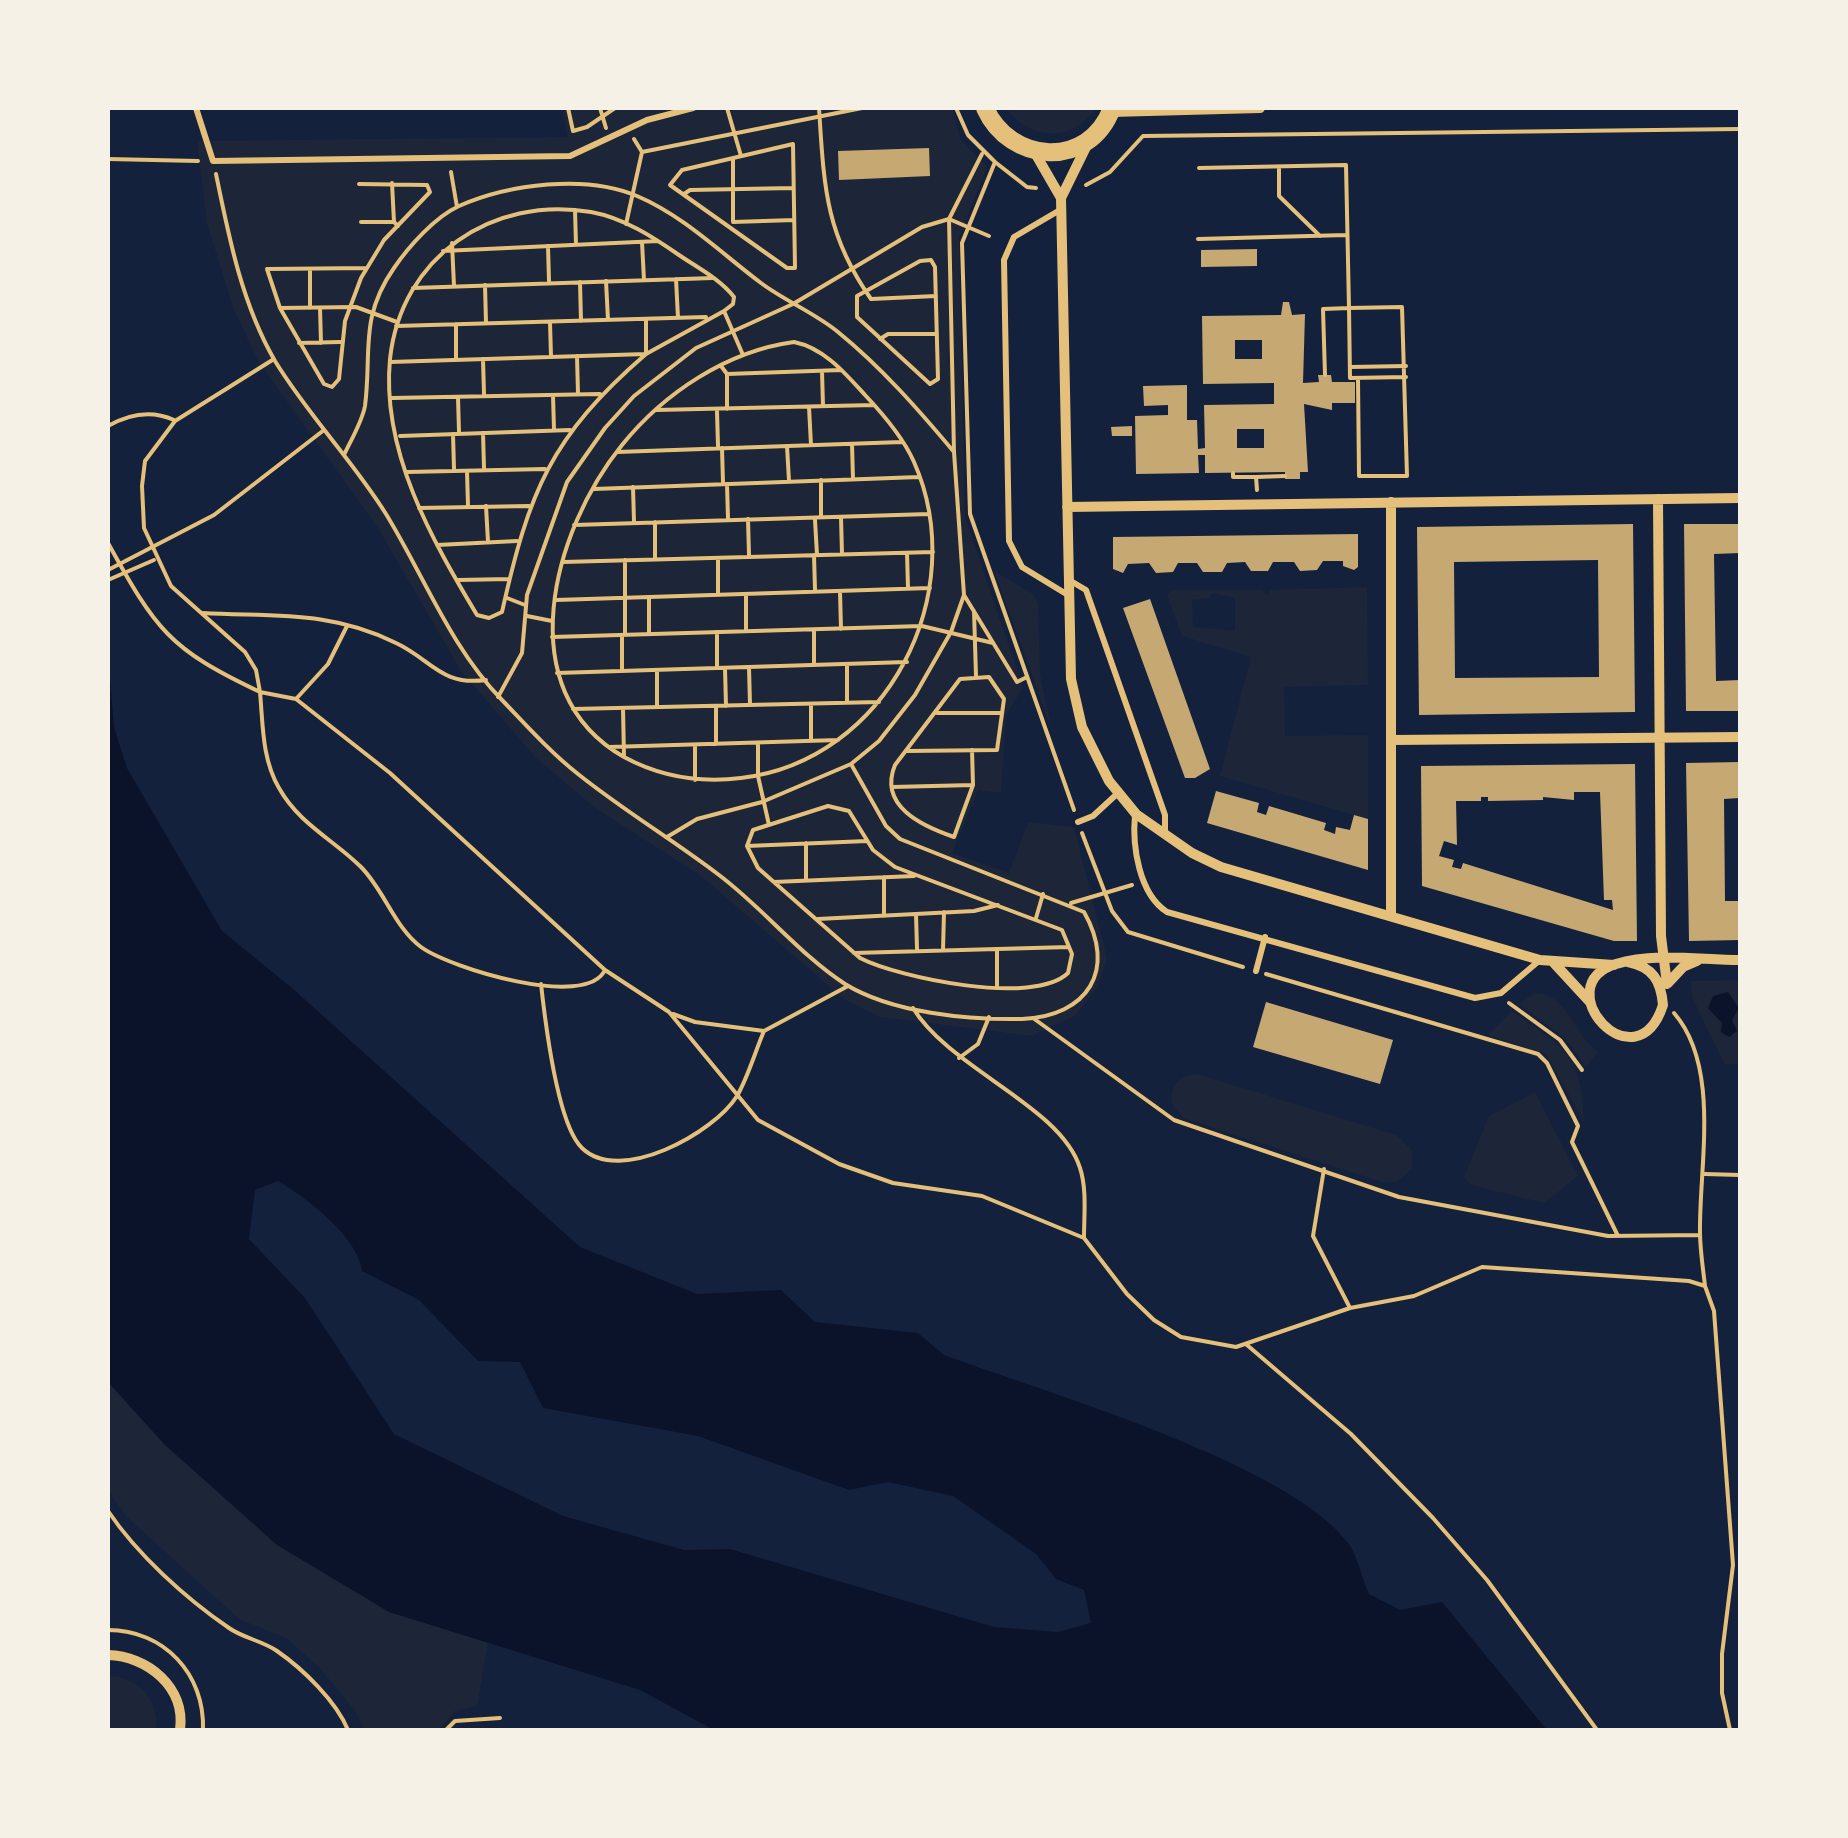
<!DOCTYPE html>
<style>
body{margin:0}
#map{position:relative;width:1848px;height:1838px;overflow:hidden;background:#14213d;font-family:"Noto Sans",sans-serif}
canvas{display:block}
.frame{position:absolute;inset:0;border:110px solid #f6f1e7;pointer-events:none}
</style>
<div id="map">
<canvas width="1848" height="1838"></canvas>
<div class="frame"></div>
</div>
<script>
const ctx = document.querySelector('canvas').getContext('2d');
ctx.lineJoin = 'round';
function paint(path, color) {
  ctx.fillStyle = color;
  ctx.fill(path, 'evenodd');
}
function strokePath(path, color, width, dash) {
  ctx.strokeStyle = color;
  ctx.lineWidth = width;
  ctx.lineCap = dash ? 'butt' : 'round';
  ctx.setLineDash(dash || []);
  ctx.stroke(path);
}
const green = new Path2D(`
 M 562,108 L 952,108 L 960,138 L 987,167 L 959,238 L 965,517 L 1023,687 L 1006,716 L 1001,793 L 978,790 L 952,853 L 1009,873 L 1028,822 L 1074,827 L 1107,959 L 1098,987 L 1074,1016 L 1032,1036 L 880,1017 L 844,999 L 701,876 L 594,807 L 535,757 L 461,671 L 378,528 L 258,361 L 233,307 L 207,223 L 197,141 L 568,137 Z
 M 1006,108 L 1096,108 C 1072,143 1030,141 1006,108 Z
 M 994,571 L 1033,594 L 1038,603 L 1040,674 L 1052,730 Z
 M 1367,587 L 1368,685 L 1284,687 L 1285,736 L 1368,735 L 1368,819 L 1220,776 L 1251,657 L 1182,636 L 1167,595 L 1172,590 L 1262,590 L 1268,596 L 1270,590 ZM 1213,593 L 1235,598 L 1235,631 L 1193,627 L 1192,600 L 1209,598 Z
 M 1736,980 L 1740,987 L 1740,1063 L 1725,1065 L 1692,997 L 1691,981 Z
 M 1535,993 C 1567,993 1574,1035 1598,1052 L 1586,1067 L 1565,1038 L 1519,1004 Z
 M 1512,1011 C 1564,1048 1582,1054 1584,1122 L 1546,1054 L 1488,1035 Z
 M 1197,1074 L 1396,1135 L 1412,1150 L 1412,1169 L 1397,1182 L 1382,1182 L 1183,1118 L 1172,1104 C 1170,1086 1179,1075 1197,1074 Z
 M 1535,1092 L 1578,1176 L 1544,1203 L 1471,1185 L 1464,1177 L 1489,1116 Z
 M 108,1382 L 165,1445 L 389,1612 L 488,1642 L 477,1706 L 455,1711 L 438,1730 L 364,1730 L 356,1712 L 320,1668 L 286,1638 L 239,1619 L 126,1516 L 108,1490 Z
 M 108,1676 C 140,1678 159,1699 156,1730 L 108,1730 Z`);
const water = new Path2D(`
 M 108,653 L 114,727 L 127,768 L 222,931 L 292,988 L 580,1247 L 697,1294 L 781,1290 L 815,1322 L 918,1333 L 944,1355 C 1044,1392 1289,1463 1349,1544 C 1358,1557 1362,1579 1369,1594 L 1400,1610 L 1442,1602 L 1547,1730 L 714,1730 L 640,1690 L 389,1612 L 277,1545 L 165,1445 L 108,1382 ZM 278,1181 C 307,1198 358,1237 362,1271 L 419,1300 L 478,1361 L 520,1362 L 543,1408 L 698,1436 L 849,1490 L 888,1482 L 953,1496 L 1036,1554 L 1056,1579 L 1084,1590 L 1091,1623 L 1058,1632 L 994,1627 L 730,1549 L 684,1550 L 563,1516 L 394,1434 L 305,1298 L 249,1239 L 255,1190 Z
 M 1728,992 L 1739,1008 L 1732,1020 L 1737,1031 L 1729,1037 L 1721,1032 L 1722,1023 L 1708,1008 L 1713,996 Z`);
const building = new Path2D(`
 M 929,148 L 930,176 L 839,180 L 838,151 Z
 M 1257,249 L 1257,266 L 1201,267 L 1201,250 Z
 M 1283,302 L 1289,302 L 1292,315 L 1305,314 L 1303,383 L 1319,382 L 1318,375 L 1331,375 L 1332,382 L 1355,382 L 1355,403 L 1332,403 L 1332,410 L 1304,404 L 1308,472 L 1300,472 L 1300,479 L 1285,479 L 1285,472 L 1205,473 L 1205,455 L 1198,455 L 1199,473 L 1136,474 L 1135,416 L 1168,415 L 1168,405 L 1144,406 L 1143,386 L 1187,385 L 1187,420 L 1197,420 L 1198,449 L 1205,448 L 1204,405 L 1274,404 L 1274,383 L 1203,384 L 1202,316 L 1281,315 ZM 1235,340 L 1262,340 L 1262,359 L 1235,359 ZM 1237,429 L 1264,429 L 1264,448 L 1237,448 Z
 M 1132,426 L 1132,436 L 1112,436 L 1111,427 Z
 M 1633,524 L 1635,712 L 1419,715 L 1417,527 ZM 1598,560 L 1599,677 L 1455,678 L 1454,562 Z
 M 1684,524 L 1740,524 L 1740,553 L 1714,554 L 1716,681 L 1740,680 L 1740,711 L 1686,711 Z
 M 1358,534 L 1358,567 L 1354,570 L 1343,566 L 1343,561 L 1323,561 L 1317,570 L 1300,571 L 1294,562 L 1273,562 L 1268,571 L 1251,571 L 1245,562 L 1227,563 L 1222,572 L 1203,572 L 1197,563 L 1178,563 L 1173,572 L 1156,573 L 1149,563 L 1128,564 L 1123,573 L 1113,569 L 1113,537 Z
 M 1150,599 L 1210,769 L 1195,778 L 1185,778 L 1123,608 Z
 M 1740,762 L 1740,798 L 1724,799 L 1725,901 L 1740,901 L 1740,940 L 1689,941 L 1686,763 Z
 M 1635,764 L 1637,941 L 1614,941 L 1422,886 L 1421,766 ZM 1574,792 L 1600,792 L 1604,900 L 1612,900 L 1613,910 L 1463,863 L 1461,869 L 1452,867 L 1454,860 L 1439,856 L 1444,841 L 1457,845 L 1456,801 L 1481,801 L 1481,797 L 1488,797 L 1488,801 L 1543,800 L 1543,797 L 1574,800 Z
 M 1216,791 L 1259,803 L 1257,812 L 1266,815 L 1269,806 L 1326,823 L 1324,830 L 1335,834 L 1336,827 L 1350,830 L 1354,815 L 1368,819 L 1368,870 L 1207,823 Z
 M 1266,1002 L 1393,1040 L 1380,1084 L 1253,1047 Z`);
const path = new Path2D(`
 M 568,108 L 573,131 L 587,127 L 615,108
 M 600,108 L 606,128
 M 727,108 L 741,156
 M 819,108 C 824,185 825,234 871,299 L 936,296
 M 956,108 L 968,135 L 995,162 L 962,243 L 970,514 L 1074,810
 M 793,144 L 795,268 L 787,268 L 670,185 L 682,170 Z
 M 642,152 L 862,108
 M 733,158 L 733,222 L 794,220
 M 108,159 L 198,161
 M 995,162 L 1027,187 L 1036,188
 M 1199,168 L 1346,165 L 1349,308 L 1323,309 L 1325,375
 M 1279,169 L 1279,196 L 1320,236
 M 451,172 L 457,207
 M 216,174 C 229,238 242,304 275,361 C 308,415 353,461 386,514 C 424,576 451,648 502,700 C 526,725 551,753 578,774 C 623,810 673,840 719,875 C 763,908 799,954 845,984 C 892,1013 968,1020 1022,1019 C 1088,1016 1117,970 1084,912 L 900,839 L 886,826 L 851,764
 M 392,183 L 394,222 L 398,226
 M 359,184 L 427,185 L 430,192 L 384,240 L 361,278 L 345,321 L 339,379 L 332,387 L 324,384 L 280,308 L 267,269 L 367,268
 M 1086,185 L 1110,172 L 1143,136 L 1740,129
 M 684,194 L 690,190 L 793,188
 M 575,210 L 576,245
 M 361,222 L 394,222
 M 626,224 L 642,152 L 634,139
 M 1198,239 L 1346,235
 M 642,242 L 644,280
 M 452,243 L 454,286
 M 548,246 L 549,281
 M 443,251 L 658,241
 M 931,260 L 935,267 L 938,379 L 930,384 L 857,317 L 857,296 L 920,261 Z
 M 676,279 L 678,318
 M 606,281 L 608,320
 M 580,282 L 581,321
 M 485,285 L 486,323
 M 413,288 L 713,278
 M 280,308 L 356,307 L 397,322
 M 310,308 L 310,269
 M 320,308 L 321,343
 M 724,311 L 743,355
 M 550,322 L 551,357
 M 456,324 L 456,359
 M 396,326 L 706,317
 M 880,339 L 888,334 L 937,334
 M 794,342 C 824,348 845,373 865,395 C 883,414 903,437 914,462 C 972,593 887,761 741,778 C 701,783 661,777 624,757 C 508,691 553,530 622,445 C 664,393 727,351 794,342 Z
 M 299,343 L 340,342
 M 577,356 L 578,394
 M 274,359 L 175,421 L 145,461 L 142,486 L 144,528 L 171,586 L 245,652 L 256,670 L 260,692 L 296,699 L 390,773 L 605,970 L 669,1012 L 758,1120 L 839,1164 L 893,1183 L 982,1196 L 1084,1238 L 1127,1294 L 1154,1320 L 1181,1337 L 1236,1347 L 1350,1308 L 1414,1296 L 1482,1267 L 1689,1281 L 1705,1286 L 1714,1311 L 1733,1565 L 1722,1654 L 1722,1693 L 1730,1730
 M 483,359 L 484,394
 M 390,362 L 646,354 L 724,311 L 733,304 L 734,297 C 720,279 698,268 679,255 C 653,237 624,218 591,212 C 492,195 401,257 390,359 C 381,451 432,540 477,615 L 489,618 L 502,612 C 529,492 550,437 646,354 L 646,319
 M 721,366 L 727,374 L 841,370
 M 1350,367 L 1406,366
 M 822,371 L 823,406
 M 727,374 L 727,409
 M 1358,378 L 1359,476 L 1407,476 L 1402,307 L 1349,308 L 1350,378 L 1406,377
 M 553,395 L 554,430
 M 458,397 L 459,432
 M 392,398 L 600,394
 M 809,407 L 811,445
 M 656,410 L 874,405
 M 717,411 L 718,446
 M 108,426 C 129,414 152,410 174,420
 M 483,433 L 484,468
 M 453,434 L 454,469
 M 400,436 L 570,430
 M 852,444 L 853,479
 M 787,446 L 789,481
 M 722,448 L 723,483
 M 617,452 L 902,442
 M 344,455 C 351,440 362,422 365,406 C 372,352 359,318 394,268 C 409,246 435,217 459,206 C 509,184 586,174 637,196 C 684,216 721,253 761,283 C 785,301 815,313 838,332 C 881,367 918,409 954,452
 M 467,471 L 468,506
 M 407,472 L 545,469
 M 1233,473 L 1233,477 L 1256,477
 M 821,480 L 821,516
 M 727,484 L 728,519
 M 633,487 L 634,522
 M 594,489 L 919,477
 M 1257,490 L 1256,477 L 1285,476
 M 486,506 L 488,542
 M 419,508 L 529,506
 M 841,517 L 842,554
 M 748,519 L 749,555
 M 815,520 L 817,555
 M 655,522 L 655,558
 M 574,525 L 929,514
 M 108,543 C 156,630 169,649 260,692 C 263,725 262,759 279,788 C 299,824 334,840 361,867 C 384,890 395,928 421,947 C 450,968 586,1010 605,970
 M 437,545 L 517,541
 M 907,553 L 908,588
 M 814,555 L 815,590
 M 625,560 L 625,635
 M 563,562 L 933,552
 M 108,570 L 214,515 L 324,430
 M 108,580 L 154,560
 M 458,580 L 509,579
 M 840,591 L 841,629
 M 718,593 L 718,558
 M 746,594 L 746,631
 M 964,595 L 1017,682 L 1027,677
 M 649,597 L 649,632
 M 507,598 L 525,605
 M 556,600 L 930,588
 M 974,611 L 976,676
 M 203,613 C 272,617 330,610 396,643 C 432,660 441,686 486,680
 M 527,616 L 552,621
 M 814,630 L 814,665
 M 717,632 L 717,667
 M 622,635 L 622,670
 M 552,637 L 922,626 L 993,643
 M 847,664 L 847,702
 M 749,667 L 750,705
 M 725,668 L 726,706
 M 657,670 L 657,705
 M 557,673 L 907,662
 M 498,697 L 522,653 L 527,595 L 567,482 L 605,428 L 634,396 L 696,348 L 793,304 L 922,227 L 949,219 L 989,236
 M 296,699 L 328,664 L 347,626
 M 716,706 L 716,744
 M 811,706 L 811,741
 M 623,708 L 624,757
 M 573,709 L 879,702
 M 937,713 L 1002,713
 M 758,743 L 758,776 L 769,825
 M 695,745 L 695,780
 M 609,747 L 838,740
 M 906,751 L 997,750 L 1004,699 L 989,677 L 960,679 L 895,765 C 878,806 922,826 954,837 L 973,785 L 972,750
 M 892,787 L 973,785
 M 828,806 L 849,811 L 873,850 L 895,867 L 1062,930 L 1072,954 L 1068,973 C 1034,1006 899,978 860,958 L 758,868 L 747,846 L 753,830 Z
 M 1082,833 L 1112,911 L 1128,932 L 1243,967
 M 667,837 L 697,819 L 762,802 L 851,764 L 879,741 L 915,695 L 951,632 L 964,595 L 954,452 L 949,219 L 982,154
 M 806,843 L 806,879
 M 747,846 L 867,841
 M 884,877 L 884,916
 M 774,882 L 914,876
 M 1071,903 L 1132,885
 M 916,914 L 917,949
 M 1036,918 L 1043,894
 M 818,919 L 974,911 L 998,905
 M 997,949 L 997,987
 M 943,950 L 944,912
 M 854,953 L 1069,947
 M 1266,974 L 1538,1054 L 1547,1063 L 1578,1126 L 1572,1142 L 1618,1236
 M 541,984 C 545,1020 557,1124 582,1148 C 620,1185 714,1133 737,1096 C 748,1077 755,1052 764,1031
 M 1509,1003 L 1560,1040 L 1582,1070
 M 913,1008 C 950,1069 1061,1106 1080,1168 C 1087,1189 1084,1215 1084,1238
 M 1674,1013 C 1721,1067 1699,1166 1700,1232 C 1700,1250 1703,1268 1705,1286
 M 673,1014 L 695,1022 L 764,1031 L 848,986
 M 1033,1018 L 1174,1120 L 1399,1197 L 1608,1236 L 1700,1235
 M 959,1058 L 978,1044 L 989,1017
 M 1324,1169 L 1313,1236 L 1350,1308
 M 1705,1174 L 1740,1175
 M 1247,1345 L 1351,1434 L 1433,1518 L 1487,1580 L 1597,1730
 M 108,1511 C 137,1554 185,1598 229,1628 C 243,1638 263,1641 277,1651 C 303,1669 336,1701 348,1730
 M 108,1630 C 164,1630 205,1674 203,1730
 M 446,1730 L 455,1721 L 500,1718`);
const service = new Path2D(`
 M 196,108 L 213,161 L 570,156 L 647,120 L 693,108
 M 1060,210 L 1014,237 L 1004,260 L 1009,541 L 1022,567 L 1068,595
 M 1069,580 L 1086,590 L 1165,815 L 1165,834
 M 1135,815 C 1132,846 1139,894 1167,912 L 1475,998 L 1501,993 L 1540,960
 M 1078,822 L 1093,816 L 1118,793
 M 1256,971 L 1265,937`);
const minor = new Path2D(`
 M 1111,112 L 1260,108
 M 1035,153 L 1061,198 L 1071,679 L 1082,727 L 1109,781 L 1136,814 L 1192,853 L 1221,867 L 1540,960 L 1614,965
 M 1061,198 L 1087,145
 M 1658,499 L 1661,936 L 1667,984
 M 1391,502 L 1391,915
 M 1067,507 L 1740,498
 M 1392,740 L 1740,737
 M 1628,962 C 1653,967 1661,981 1663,1005 C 1636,1088 1545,986 1616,964 C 1656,952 1700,960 1740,960
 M 1554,963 L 1590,1002
 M 1668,983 L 1683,967 L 1697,961
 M 108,1655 C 147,1656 186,1687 180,1730`);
const secondary = new Path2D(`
 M 985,108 C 1010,164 1089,170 1112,108`);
paint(green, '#1d2539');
paint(water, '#0b132b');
paint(building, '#c6a872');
strokePath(path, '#e5c07b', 4);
strokePath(service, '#e5c07b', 6);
strokePath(minor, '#e5c07b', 10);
strokePath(secondary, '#e5c07b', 18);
</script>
